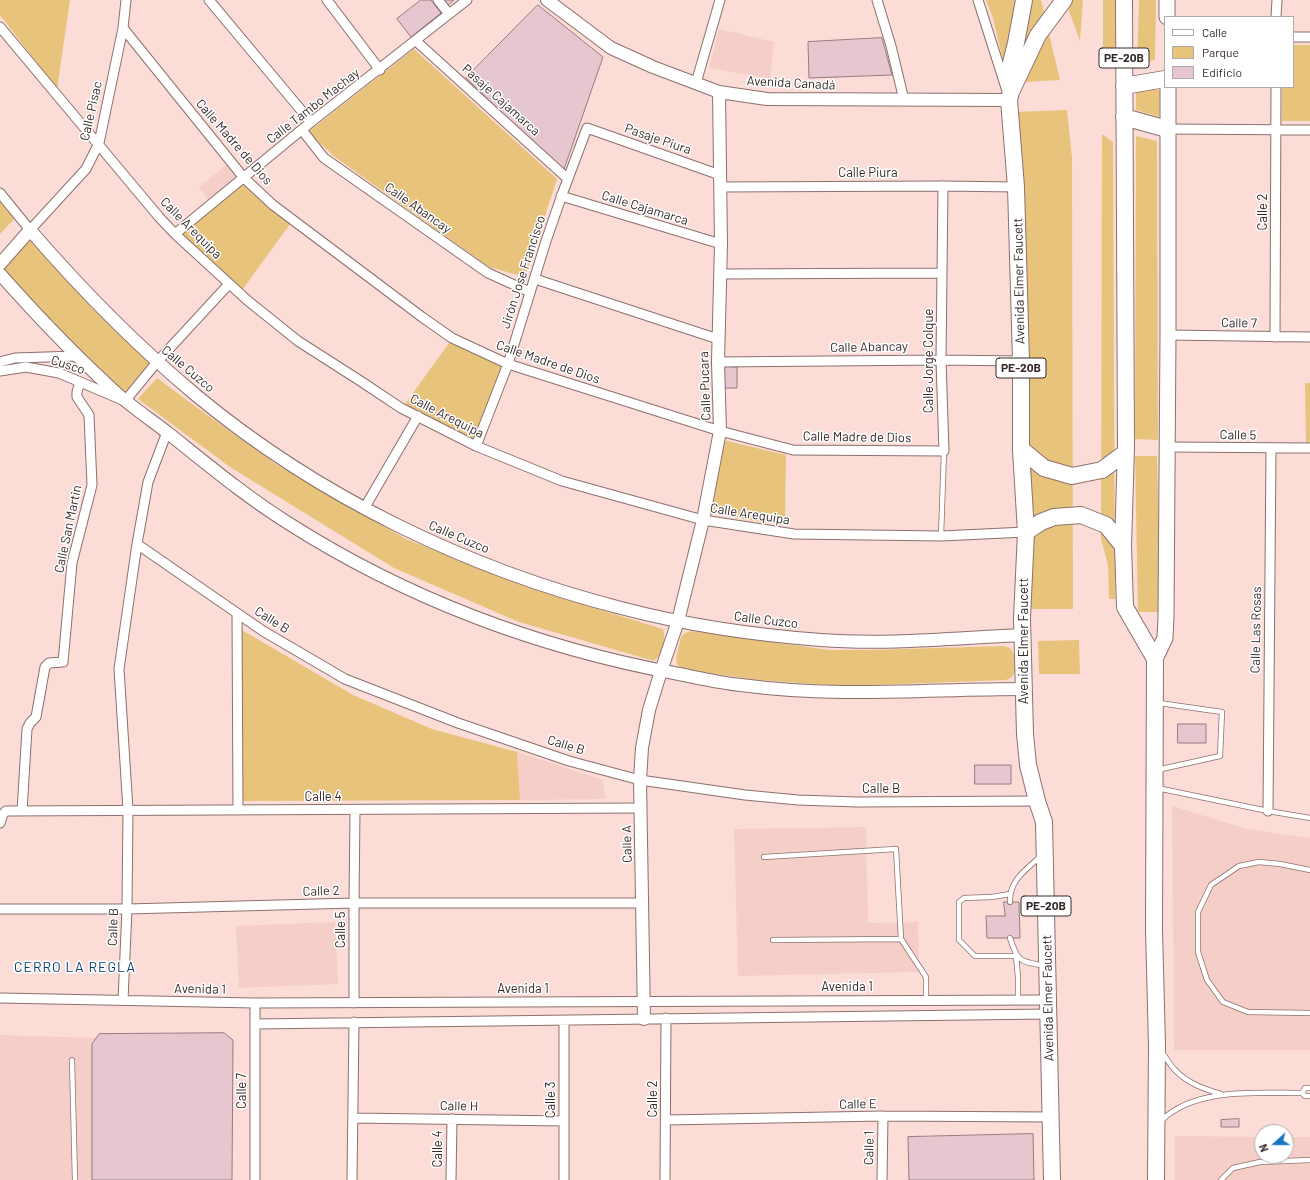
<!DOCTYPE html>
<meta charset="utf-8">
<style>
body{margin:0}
#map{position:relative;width:1310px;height:1180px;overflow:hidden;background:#fcdcd7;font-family:Barlow,sans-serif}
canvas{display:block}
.legend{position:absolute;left:1164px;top:16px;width:130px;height:72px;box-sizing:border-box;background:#fff;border:1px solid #afaaa9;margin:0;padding:5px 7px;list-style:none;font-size:12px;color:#372a29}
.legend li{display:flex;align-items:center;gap:8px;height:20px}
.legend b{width:20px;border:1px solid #afaaa9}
.north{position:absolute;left:1254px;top:1124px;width:40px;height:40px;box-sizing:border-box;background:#fff;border:1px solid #afaaa9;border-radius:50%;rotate:249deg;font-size:11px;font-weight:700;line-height:16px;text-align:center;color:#372a29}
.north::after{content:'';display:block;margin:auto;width:14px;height:18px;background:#1875c2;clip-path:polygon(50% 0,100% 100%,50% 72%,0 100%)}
</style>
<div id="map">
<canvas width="1310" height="1180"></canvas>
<ul class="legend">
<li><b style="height:5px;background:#fff"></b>Calle</li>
<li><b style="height:11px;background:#e8c37c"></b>Parque</li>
<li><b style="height:11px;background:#e6c7cf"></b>Edificio</li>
</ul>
<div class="north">N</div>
</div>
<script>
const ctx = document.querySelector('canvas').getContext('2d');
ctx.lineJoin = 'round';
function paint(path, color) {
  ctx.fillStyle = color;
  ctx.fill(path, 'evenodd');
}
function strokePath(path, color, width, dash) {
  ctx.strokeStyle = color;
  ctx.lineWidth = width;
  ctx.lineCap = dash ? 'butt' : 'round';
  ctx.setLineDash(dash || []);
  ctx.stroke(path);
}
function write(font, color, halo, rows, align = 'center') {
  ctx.font = font + ' Barlow,sans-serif';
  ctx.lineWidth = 3;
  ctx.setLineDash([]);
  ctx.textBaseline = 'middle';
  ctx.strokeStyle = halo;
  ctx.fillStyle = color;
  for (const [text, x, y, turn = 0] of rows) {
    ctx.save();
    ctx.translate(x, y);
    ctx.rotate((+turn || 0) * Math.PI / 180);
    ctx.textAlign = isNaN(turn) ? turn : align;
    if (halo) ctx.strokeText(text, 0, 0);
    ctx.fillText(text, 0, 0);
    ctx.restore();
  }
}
const built = new Path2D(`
 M 719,29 L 774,42 L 770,79 L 709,68 Z
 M 228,164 L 237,174 L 237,178 L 208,200 L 199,187 Z
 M 517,752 L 603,780 L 605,799 L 520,800 Z
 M 1172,806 L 1247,829 L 1310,838 L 1310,1050 L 1174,1050 Z
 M 866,827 L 868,923 L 918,922 L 919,972 L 738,976 L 734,829 Z
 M 335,922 L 338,984 L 239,988 L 236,926 Z
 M 0,1035 L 230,1042 L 230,1180 L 0,1180 Z
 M 1175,1136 L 1262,1137 L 1262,1156 L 1286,1156 L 1286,1137 L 1310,1137 L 1310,1180 L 1175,1180 Z`);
const green = new Path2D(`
 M 0,0 L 70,0 L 57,89 L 0,15 Z
 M 986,0 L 1041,0 L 1060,80 L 1008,83 L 993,18 Z
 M 1065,0 L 1083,0 L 1080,41 Z
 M 1103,0 L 1115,0 L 1115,65 L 1103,66 Z
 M 1139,0 L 1156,0 L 1155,60 L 1137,64 Z
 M 1293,45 L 1310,45 L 1310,121 L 1282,121 L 1282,87 L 1293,87 Z
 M 414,49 L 557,179 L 525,277 L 489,267 L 335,157 L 308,132 Z
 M 1151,88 L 1160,91 L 1159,117 L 1136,110 L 1136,92 Z
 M 1067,110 L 1072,158 L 1073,609 L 1026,609 L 1013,112 Z
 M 1102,134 L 1113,142 L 1115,599 L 1109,599 L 1108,565 L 1101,539 Z
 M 1136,136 L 1157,141 L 1158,440 L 1135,439 Z
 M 242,181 L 267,205 L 290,224 L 240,293 L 180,234 Z
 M 0,199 L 15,218 L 0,234 Z
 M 28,234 L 151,361 L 124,394 L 0,268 Z
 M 454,336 L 509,358 L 478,445 L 403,407 Z
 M 157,378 L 196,407 L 277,465 L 406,539 L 532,589 L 663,629 C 666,643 664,652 654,661 L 519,622 L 394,568 L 230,467 L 138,399 Z
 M 1305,383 L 1310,383 L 1310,443 L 1306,443 Z
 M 723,440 L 786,455 L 785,525 L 748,520 L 712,511 Z
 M 1135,456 L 1157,456 L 1161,612 L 1138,612 Z
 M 242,630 L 353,695 L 432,729 L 517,752 L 520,800 L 243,801 Z
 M 691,631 L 829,650 L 870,650 L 1004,646 L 1010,648 L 1014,654 L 1015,672 L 1012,677 L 1006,680 L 845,686 L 758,680 L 681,669 L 677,664 L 676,658 L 681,637 L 685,633 Z
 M 1079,640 L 1080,674 L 1039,674 L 1038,641 Z`);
const building = new Path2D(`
 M 421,0 L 431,0 L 441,13 L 411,37 L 397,19 Z
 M 440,0 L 454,0 L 446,7 Z
 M 538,5 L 603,57 L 563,172 L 466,78 Z
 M 882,38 L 892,75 L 809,78 L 808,42 Z
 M 720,366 L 737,367 L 737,388 L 720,388 Z
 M 1178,724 L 1206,724 L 1206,743 L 1178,743 Z
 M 975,765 L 1011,765 L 1011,784 L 975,784 Z
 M 1004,902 L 1019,902 L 1020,938 L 987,938 L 986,916 L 1005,916 Z
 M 224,1033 L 233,1040 L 232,1180 L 92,1180 L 92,1044 L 99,1034 Z
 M 1239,1119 L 1239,1127 L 1221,1127 L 1221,1120 Z
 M 1033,1134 L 1034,1180 L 909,1180 L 908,1137 Z`);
const service = new Path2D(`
 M 941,536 L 944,451
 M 1157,770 L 1220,756 L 1222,712 L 1159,703
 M 1157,788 L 1268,811 L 1310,818
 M 764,857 L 896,849 L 901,939
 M 1310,870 L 1280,864 L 1259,862 L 1239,866 L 1211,885 L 1198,912 L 1198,952 L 1207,980 L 1223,1002 L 1248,1012 L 1310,1013
 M 1010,894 L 992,897 L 964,898 L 959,902 L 959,940 L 975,956 L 1016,956 L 1018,977 L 1018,1000
 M 1010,902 C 1009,880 1027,869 1041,856
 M 1010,938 C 1018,963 1020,961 1045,966
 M 773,940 L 901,939 L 926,977 L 926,1000
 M 1162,1052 C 1166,1058 1170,1065 1175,1070 C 1187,1083 1204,1089 1221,1094
 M 72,1060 L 75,1180
 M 1302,1093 L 1305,1088 L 1310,1088
 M 1161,1121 C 1195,1087 1258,1093 1302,1093 L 1305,1096 L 1310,1096
 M 1221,1180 L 1233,1168 L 1260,1162 L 1310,1160`);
const minor = new Path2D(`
 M 209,0 L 311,122
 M 327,0 L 380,70
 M 438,0 L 449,14
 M 877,0 L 891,46 L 904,100
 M 978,0 L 1007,91
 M 1276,17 L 1277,0
 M 0,27 L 159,217 L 175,234 L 247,300 L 298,341 L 362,382 L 401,408 L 476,446 L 562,481 L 703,520 L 794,534 L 941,536 L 1026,532
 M 123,28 L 244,178 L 273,205 L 422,317 L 452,338 L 508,364 L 720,431 L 793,450 L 944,451 L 941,360 L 943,186
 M 1293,37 L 1310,37
 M 416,41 L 568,179
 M 696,83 L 720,0
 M 1167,129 L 1310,130
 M 302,130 L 324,158 L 488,273 L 530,292
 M 720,187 L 943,186 L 1016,187
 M 0,193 L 30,230 L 86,169 L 99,143 L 123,28 L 126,0
 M 561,196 L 721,244
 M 175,234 L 311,122 L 467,0
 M 720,274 L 942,273
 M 535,279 L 718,339
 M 1168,335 L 1310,337
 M 1275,337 L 1276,87
 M 0,362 L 15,358 L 77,356
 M 718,362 L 941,360 L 1021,361
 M 0,371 L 26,367 L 59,373 L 125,401 L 157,362 L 229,284
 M 476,446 L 508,364 L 546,241 L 563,192 L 587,128 L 720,175
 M 1167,447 L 1310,448
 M 365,507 L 418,416
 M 137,544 L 263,631 L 345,679 L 458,723 L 569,761 L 640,780 L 745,795 L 798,800 L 857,802 L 1037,801
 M 237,613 L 238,810
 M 22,811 L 27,729 L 30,723 L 36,717 L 45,667 L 49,663 L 63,662 L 72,563 L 92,485 L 89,415 L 77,397 L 77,392 L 80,382
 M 1268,811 L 1271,448
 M 0,823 L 3,814 L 6,811 L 641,808
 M 0,909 L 127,909 L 354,903 L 642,903
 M 0,998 L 255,1003 L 1047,1000
 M 123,1000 L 127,909 L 128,810 L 119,669 L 137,544 L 148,482 L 167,432
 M 354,1003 L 354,903 L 355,810
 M 255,1024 L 1048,1014
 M 353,1118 L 564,1121
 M 666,1120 L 883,1116 L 1051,1117
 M 255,1180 L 255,1003
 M 352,1180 L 354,1022
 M 451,1180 L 452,1119
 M 564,1180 L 564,1021
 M 665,1180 L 666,1018
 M 882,1180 L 883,1116`);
const tertiary = new Path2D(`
 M 547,0 L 611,48 L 653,67 L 719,92 L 767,99 L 1009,100
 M 0,264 L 30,230 C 81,289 137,346 197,396 C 319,497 468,569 621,608 C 686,625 754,635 821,640 C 888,645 955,638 1023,635
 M 0,274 C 31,309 62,342 96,374 C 106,383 115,393 126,401 C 139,412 154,422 168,433 C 207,464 245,496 288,523 C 409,600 538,648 679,674 C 699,678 720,683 741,685 C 837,698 929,689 1024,689
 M 644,1019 L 640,780 L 642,748 L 649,710 L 661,671 L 678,621 L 703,520 L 720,431 L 718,362 L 721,244 L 719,92`);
const primary = new Path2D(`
 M 1167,0 L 1167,17
 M 1155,659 L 1165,638 L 1166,616 L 1168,335 L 1168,87`);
const trunk = new Path2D(`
 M 1124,0 L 1126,447 L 1123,546 L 1125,607 L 1155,659 L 1154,929 L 1157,1046 L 1156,1180
 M 1124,86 L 1165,79
 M 1011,89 L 1011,63 L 1016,43 L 1024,0
 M 1124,117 L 1167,129
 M 1021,449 L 1044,468 L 1072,476 L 1102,470 L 1125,453
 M 1026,532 L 1041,522 L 1054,517 L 1081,515 L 1106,525 L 1123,546
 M 1052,1180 L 1044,822 L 1037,801 L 1028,765 L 1025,734 L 1022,618 L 1026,532 L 1021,450 L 1021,361 L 1016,187 L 1009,100 L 1011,92 L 1038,35 L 1064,0`);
const shields = [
 [1124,58,50],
 [1021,368,50],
 [1046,906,50]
];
const shieldNames = [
 ["PE-20B",1124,58],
 ["PE-20B",1021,368],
 ["PE-20B",1046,906]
];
const streetNames = [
 ["Avenida Canadá",791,83,3],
 ["Pasaje Cajamarca",501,100,42],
 ["Calle Tambo Machay",313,106,-38],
 ["Calle Pisac",91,111,-77],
 ["Pasaje Piura",658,139,19],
 ["Calle Madre de Dios",234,142,49],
 ["Calle Piura",868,173],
 ["Calle Abancay",418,208,35],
 ["Calle Cajamarca",645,208,17],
 ["Calle 2",1263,212,-90],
 ["Calle Arequipa",191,228,45],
 ["Jirón Jose Francisco",523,272,-72],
 ["Avenida Elmer Faucett",1019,281,-91],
 ["Calle 7",1239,323,1],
 ["Calle Abancay",869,347,-1],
 ["Calle Jorge Colque",929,361,-90],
 ["Calle Madre de Dios",548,362,19],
 ["Cusco",68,365,18],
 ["Calle Cuzco",188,369,40],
 ["Calle Pucara",705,386,-92],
 ["Calle Arequipa",447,416,27],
 ["Calle 5",1238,435,1],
 ["Calle Madre de Dios",857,437,1],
 ["Calle Arequipa",750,514,9],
 ["Calle San Martin",68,529,-78],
 ["Calle Cuzco",459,537,23],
 ["Calle B",272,620,32],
 ["Calle Cuzco",766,620,7],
 ["Calle Las Rosas",1256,630,-89],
 ["Avenida Elmer Faucett",1024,641,-90],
 ["Calle B",566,745,17],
 ["Calle B",881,789],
 ["Calle 4",323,797],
 ["Calle A",627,844,-91],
 ["Calle 2",321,891,-2],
 ["Calle B",113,927,-88],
 ["Calle 5",341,930,-90],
 ["Avenida 1",847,987],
 ["Avenida 1",200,989,1],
 ["Avenida 1",523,989],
 ["Avenida Elmer Faucett",1048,998,-91],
 ["Calle 7",242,1091,-90],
 ["Calle 2",653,1099,-90],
 ["Calle 3",551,1100,-90],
 ["Calle E",858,1104,-1],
 ["Calle H",459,1106,1],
 ["Calle 1",869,1148,-89],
 ["Calle 4",438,1149,-90]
];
const neighbourhoodNames = [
 ["CERRO LA REGLA",75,967]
];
paint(built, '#f5cec8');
paint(green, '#e8c37c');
paint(building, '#e6c7cf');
strokePath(building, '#977a82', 1);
strokePath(service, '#8c706c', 6);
strokePath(minor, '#8c706c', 11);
strokePath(tertiary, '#8c706c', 14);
strokePath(primary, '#8c706c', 17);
strokePath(trunk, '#8c706c', 18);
strokePath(service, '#fff', 4.5);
strokePath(minor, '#fff', 9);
strokePath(tertiary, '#fff', 12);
strokePath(primary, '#fff', 15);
strokePath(trunk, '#fff', 16);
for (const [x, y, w] of shields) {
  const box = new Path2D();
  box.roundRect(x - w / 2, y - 10, w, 20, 3);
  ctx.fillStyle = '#fff';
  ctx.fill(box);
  strokePath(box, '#372a29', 1);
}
write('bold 12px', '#372a29', null, shieldNames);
write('13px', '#372a29', '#fff', streetNames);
ctx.letterSpacing = '1px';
write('14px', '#034070', '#fff', neighbourhoodNames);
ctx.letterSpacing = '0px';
</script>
